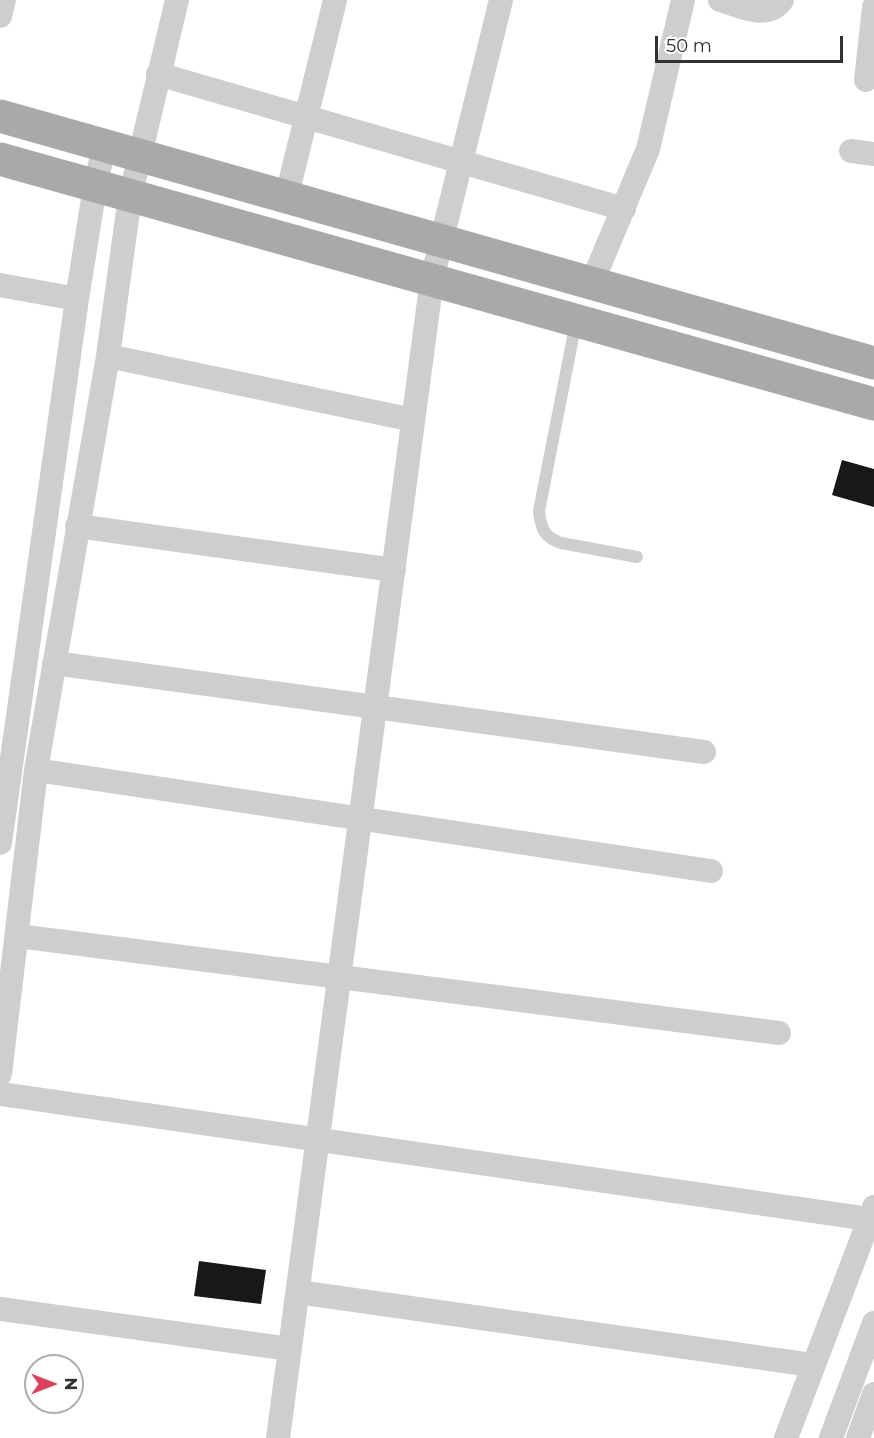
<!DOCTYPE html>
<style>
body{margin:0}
#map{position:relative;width:874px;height:1438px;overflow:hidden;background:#fff;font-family:Montserrat,sans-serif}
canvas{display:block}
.north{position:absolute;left:24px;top:1354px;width:60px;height:60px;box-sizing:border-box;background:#fff;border:2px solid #adadad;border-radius:50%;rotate:90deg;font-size:16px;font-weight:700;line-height:24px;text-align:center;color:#313131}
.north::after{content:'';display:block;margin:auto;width:21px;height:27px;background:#da415e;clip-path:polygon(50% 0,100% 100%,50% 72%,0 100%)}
.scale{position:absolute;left:655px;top:36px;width:188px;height:27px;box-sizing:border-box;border:3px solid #313131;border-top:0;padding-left:8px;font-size:18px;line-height:21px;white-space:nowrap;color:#313131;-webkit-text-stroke:4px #fff;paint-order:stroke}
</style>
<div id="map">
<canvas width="874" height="1438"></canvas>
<div class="north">N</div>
<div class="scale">50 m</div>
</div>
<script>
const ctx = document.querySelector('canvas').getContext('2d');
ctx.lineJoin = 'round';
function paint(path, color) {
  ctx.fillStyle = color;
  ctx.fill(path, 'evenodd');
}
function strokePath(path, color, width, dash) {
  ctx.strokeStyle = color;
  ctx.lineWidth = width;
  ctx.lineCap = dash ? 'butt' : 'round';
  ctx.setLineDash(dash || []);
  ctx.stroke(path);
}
const building = new Path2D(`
 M 842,460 L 874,469 L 874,507 L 832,495 Z
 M 199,1261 L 266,1270 L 261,1304 L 194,1296 Z`);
const lane = new Path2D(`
 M 576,322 L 539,511 C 541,529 544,537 561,543 L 637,557`);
const street = new Path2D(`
 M 720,0 C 741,6 767,21 782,0
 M 0,16 L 4,0
 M 158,74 L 624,209
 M 866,80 L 874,7
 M 851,151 L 874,154
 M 286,199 L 335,0
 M 0,285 L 77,299
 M 591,285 L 648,149 L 683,0
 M 108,356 L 413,420
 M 77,526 L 394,570
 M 54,663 L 704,752
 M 36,770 L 711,871
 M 0,843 L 77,299 L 95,187 L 104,147
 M 18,936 L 779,1033
 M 0,1074 L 36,770 L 108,356 L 130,197 L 177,0
 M 0,1094 L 869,1219
 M 298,1292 L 812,1365
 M 0,1309 L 290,1349
 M 278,1438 L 432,279 L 501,0
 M 786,1438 L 874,1207
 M 831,1438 L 874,1323
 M 858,1438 L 874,1394`);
const primary = new Path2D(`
 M 0,116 L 874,363
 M 0,159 L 874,404`);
paint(building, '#181818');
strokePath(lane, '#cecece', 12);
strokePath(street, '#cecece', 24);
strokePath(primary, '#a9a9a9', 33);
</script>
